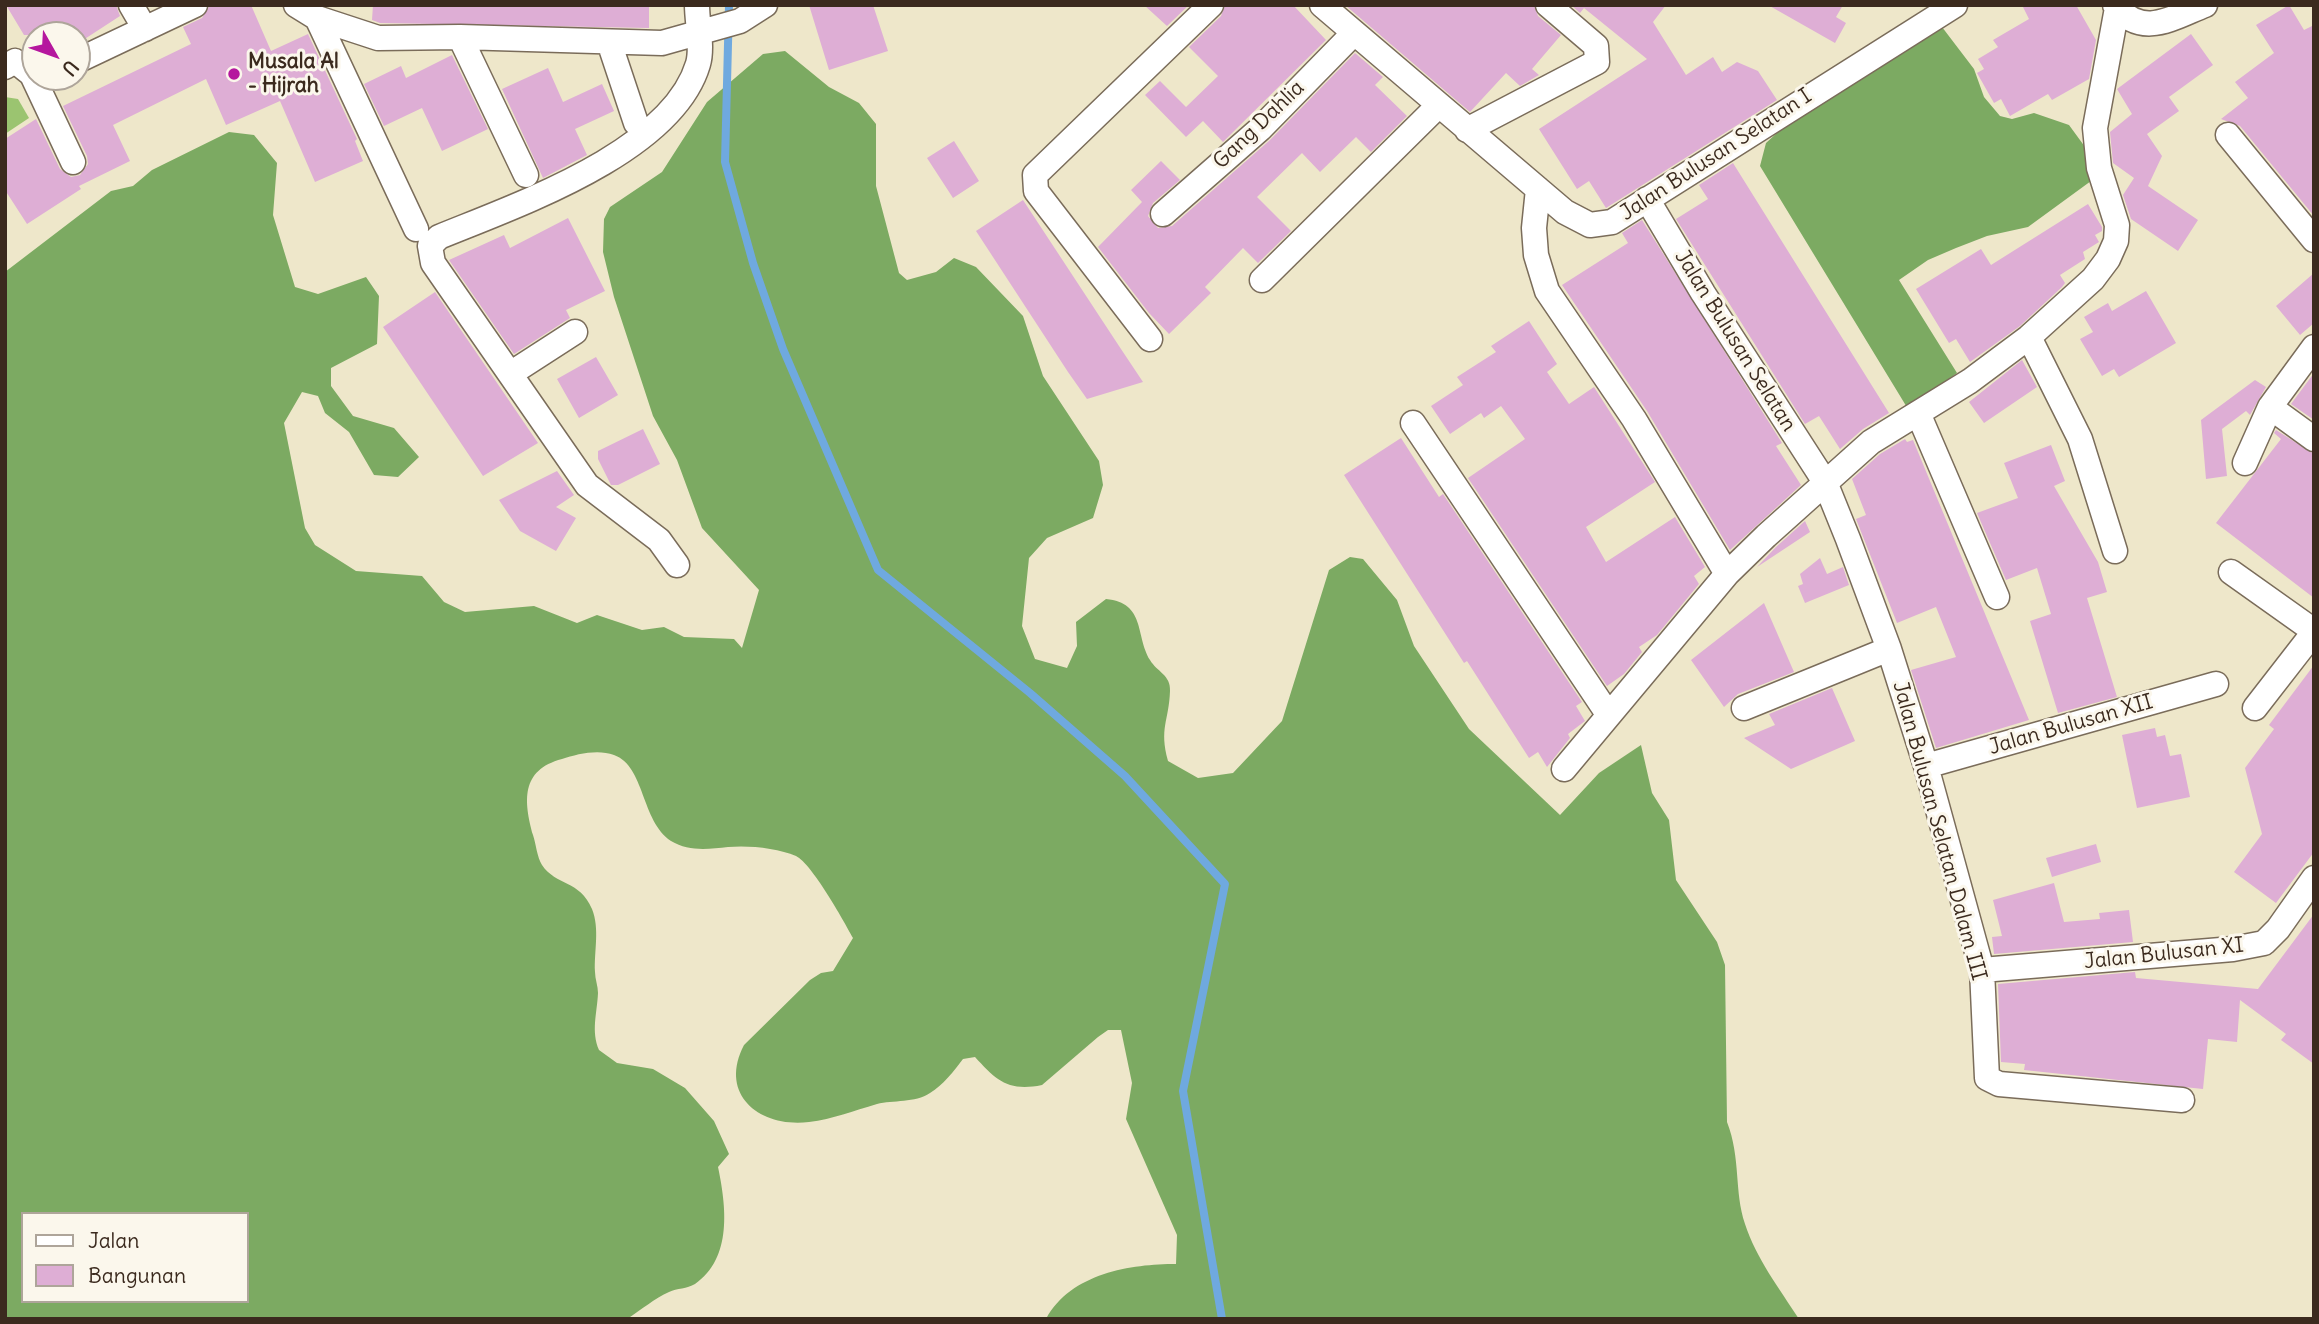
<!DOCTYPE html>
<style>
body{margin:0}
#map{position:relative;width:2319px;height:1324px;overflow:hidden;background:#eee7ca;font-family:Delius,sans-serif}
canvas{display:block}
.frame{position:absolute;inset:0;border:7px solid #3b2a1e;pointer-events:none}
.legend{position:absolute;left:21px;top:1212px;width:228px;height:91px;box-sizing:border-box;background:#fbf7ec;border:2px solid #aea59a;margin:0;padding:9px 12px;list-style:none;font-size:21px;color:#3b2a1e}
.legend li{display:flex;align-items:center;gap:14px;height:35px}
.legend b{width:35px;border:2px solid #aea59a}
.north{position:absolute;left:21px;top:21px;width:70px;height:70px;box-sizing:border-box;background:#fbf7ec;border:2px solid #aea59a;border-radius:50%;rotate:130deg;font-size:19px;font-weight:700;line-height:28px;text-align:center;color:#3b2a1e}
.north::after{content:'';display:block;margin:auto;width:24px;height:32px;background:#b5179e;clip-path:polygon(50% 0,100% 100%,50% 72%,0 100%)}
</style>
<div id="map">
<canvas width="2319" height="1324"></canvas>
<div class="frame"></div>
<ul class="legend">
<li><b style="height:9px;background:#fff"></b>Jalan</li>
<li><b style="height:19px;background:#deaed5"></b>Bangunan</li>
</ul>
<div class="north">U</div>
</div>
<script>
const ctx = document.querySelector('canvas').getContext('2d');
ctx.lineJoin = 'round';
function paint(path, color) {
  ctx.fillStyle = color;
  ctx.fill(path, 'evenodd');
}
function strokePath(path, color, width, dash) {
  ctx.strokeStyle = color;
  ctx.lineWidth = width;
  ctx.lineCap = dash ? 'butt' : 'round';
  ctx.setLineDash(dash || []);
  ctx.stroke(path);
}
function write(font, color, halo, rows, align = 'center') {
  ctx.font = font + ' Delius,sans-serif';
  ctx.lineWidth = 6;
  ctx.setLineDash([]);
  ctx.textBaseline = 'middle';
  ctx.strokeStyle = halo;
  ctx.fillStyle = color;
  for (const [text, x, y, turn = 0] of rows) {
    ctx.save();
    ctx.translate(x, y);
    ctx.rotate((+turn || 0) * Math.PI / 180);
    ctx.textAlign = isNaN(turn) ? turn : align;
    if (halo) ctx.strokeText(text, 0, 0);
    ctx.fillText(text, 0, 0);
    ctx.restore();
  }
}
const green = new Path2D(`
 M 5,97 L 18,99 L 29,118 L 5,134 Z`);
const forest = new Path2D(`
 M 1942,27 L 1974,69 L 1984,97 L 2000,116 L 2012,119 L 2034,113 L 2069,125 L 2088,151 L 2091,181 L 2028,227 L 1987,236 L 1956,248 L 1928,260 L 1899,280 L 1957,373 L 1908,409 L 1760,166 L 1766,143 L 1790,121 Z
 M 785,51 L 829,87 L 859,103 L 876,124 L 876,186 L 899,273 L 907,280 L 936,272 L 954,258 L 976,267 L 1023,316 L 1043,376 L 1099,461 L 1103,485 L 1093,518 L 1047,538 L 1029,558 L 1022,626 L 1035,659 L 1067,668 L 1077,646 L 1076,622 L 1106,599 C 1146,603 1135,635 1150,660 C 1157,672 1171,675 1170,691 C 1169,721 1159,728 1168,761 L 1198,778 L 1233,773 L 1282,721 L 1329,570 L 1350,557 L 1363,559 L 1397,600 L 1414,646 L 1469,729 L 1560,815 L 1599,773 L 1641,745 L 1652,793 L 1669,820 L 1676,880 L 1717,942 L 1725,965 L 1727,1122 C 1741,1158 1734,1191 1745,1224 C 1756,1258 1779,1288 1799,1319 L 1046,1319 C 1071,1273 1131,1264 1176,1264 L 1177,1235 L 1126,1119 L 1132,1083 L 1121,1030 L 1108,1030 L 1098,1037 L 1042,1085 C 1008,1092 996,1080 975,1057 L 963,1059 C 954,1071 943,1085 930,1093 C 915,1103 893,1100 877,1104 C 853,1111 833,1119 809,1122 C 760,1128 718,1095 744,1045 L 810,980 L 821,973 L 833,971 L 853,938 C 844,921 812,864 796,856 C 778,848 748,845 728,847 C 709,849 689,852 671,841 C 641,821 645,766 614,755 C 598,749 577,754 562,759 C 520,770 524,802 533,835 C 536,844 537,857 542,865 C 556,886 580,880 592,909 C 600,929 594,951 595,972 C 595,979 598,986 598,993 C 597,1014 591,1031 599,1050 L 617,1063 L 653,1069 L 685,1088 L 714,1121 L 729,1154 L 718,1167 C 726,1205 733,1258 695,1284 C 687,1289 677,1288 669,1292 C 655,1298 641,1310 627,1319 L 5,1319 L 5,272 L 111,191 L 133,186 L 152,170 L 229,132 L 254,135 L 277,163 L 273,215 L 295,287 L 318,294 L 366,277 L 379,296 L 377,344 L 331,368 L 331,386 L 353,416 L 394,428 L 419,457 L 398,477 L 374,475 L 349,432 L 325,413 L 318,396 L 302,392 L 284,423 L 305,528 L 315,545 L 356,571 L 422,576 L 444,602 L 465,612 L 534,606 L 577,623 L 597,615 L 642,630 L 664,627 L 684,637 L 734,639 L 742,648 L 759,590 L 702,528 L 677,460 L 653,416 L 614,297 L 603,252 L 604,219 L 610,207 L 662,172 L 707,102 L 763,54 ZM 23,1214 L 247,1214 L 247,1301 L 23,1301 Z`);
const stream = new Path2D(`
 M 729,5 L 725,162 L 753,263 L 783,349 L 878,570 L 1030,693 L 1125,776 L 1225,884 L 1183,1091 L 1222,1319`);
const building = new Path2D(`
 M 6,5 L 116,5 L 120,16 L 77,44 L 77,35 L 24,35 Z
 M 210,5 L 251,5 L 271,51 L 308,34 L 357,139 L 355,141 L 363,161 L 315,182 L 280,101 L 226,125 L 206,79 L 113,125 L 130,161 L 79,186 L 81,189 L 27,224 L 5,190 L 5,139 L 36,119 L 60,169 L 71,177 L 80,175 L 88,164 L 87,156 L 63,106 L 191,44 L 183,27 L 202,18 Z
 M 373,5 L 649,5 L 649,28 L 380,23 L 372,20 Z
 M 809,5 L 873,5 L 888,51 L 829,70 Z
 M 1144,5 L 1189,5 L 1167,26 Z
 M 1225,5 L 1293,5 L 1326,40 L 1223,142 L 1203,121 L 1186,137 L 1145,95 L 1160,81 L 1186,107 L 1218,76 L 1189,47 L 1221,16 Z
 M 1345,5 L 1534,5 L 1538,16 L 1561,35 L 1532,69 L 1539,75 L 1520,86 L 1506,73 L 1470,112 Z
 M 1571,5 L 1666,5 L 1653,22 L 1686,75 L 1713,57 L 1722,72 L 1737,62 L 1758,71 L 1777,100 L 1606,208 L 1589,181 L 1577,189 L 1539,129 L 1647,59 L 1584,8 L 1580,13 Z
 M 1768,5 L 1843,5 L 1836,17 L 1846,23 L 1835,43 Z
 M 2022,5 L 2076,5 L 2096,40 L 2089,79 L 2052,100 L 2048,94 L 2010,116 L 2001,99 L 1994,103 L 1977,73 L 1984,69 L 1978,59 L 1998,47 L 1993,40 L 2029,19 Z
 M 2289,5 L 2304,30 L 2314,25 L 2314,216 L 2240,126 L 2221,119 L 2248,98 L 2235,82 L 2274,53 L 2256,25 Z
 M 2191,34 L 2213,65 L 2169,97 L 2179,111 L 2147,134 L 2162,156 L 2148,186 L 2198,220 L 2178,251 L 2131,219 L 2123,195 L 2134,178 L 2113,163 L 2110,132 L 2132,114 L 2117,89 Z
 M 1355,53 L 1383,77 L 1375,85 L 1407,116 L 1371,152 L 1356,137 L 1320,172 L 1302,153 L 1257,197 L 1291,231 L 1258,263 L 1243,248 L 1205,287 L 1211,293 L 1169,334 L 1149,313 L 1098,247 L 1142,202 L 1131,190 L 1161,161 L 1180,180 L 1153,203 L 1148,216 L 1158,228 L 1172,226 L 1270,140 Z
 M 452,55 L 488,129 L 442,151 L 422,108 L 384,126 L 364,84 L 401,66 L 406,78 Z
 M 548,68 L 563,102 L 602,84 L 614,111 L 575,129 L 587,155 L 543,178 L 502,89 Z
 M 954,141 L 979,181 L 953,198 L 927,158 Z
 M 1733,163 L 1889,413 L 1863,429 L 1840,449 L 1819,416 L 1805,424 L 1676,219 L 1708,199 L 1699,185 Z
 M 1023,200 L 1119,346 L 1143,382 L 1087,399 L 1068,372 L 976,231 Z
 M 2088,204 L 2102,227 L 2102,231 L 2095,235 L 2099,242 L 2083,252 L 2085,259 L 2060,275 L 2065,283 L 2062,287 L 2020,326 L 1970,362 L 1956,339 L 1949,343 L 1916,289 L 1981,249 L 1991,265 Z
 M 568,218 L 605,291 L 566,310 L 570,318 L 514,354 L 449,260 L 504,235 L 510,248 Z
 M 1642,220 L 1782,443 L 1776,446 L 1801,485 L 1730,550 L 1647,411 L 1562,285 L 1628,243 L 1622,233 Z
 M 2314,273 L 2314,323 L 2300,335 L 2276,306 Z
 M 2146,291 L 2176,343 L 2119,377 L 2114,369 L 2102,376 L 2080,339 L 2093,332 L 2084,317 L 2108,303 L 2112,311 Z
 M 435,292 L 538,443 L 483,476 L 383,327 Z
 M 1529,321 L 1557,364 L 1547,372 L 1569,404 L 1594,387 L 1655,482 L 1586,527 L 1606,562 L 1675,517 L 1705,567 L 1694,576 L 1699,584 L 1657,635 L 1639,647 L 1642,652 L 1624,674 L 1607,686 L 1468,478 L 1525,439 L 1501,406 L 1484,418 L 1481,413 L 1450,434 L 1431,406 L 1463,385 L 1457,377 L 1496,352 L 1491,346 Z
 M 596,357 L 618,395 L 579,418 L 557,379 Z
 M 2022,360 L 2037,387 L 1984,423 L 1969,402 Z
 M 2314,373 L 2314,420 L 2291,404 Z
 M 2255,380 L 2266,387 L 2250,415 L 2246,411 L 2222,429 L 2227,476 L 2206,479 L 2201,420 Z
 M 643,429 L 660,464 L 618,485 L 611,485 L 598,459 L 598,451 Z
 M 2276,430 L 2314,454 L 2314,598 L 2216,523 L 2281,439 L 2274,433 Z
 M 1401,438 L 1439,497 L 1443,494 L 1582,702 L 1576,706 L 1585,721 L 1568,734 L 1570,738 L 1547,767 L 1538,752 L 1529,758 L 1467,661 L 1464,663 L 1344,475 Z
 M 1905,439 L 1907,442 L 1913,440 L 2029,720 L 1936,748 L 1911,670 L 1956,657 L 1936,607 L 1897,623 L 1856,519 L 1866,515 L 1852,479 L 1880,454 Z
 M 2051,445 L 2065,481 L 2054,486 L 2098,562 L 2107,592 L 2087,598 L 2117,697 L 2058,713 L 2030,621 L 2051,614 L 2037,568 L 2006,580 L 1977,513 L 2018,498 L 2004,463 Z
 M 557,471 L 574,495 L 556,507 L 576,518 L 556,551 L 520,531 L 499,500 Z
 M 1805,521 L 1810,532 L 1757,567 L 1776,547 Z
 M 1820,558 L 1827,574 L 1843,567 L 1849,585 L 1805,603 L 1798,586 L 1803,584 L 1800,574 Z
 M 1764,603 L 1794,672 L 1738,694 L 1724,707 L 1691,660 Z
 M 2314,665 L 2314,852 L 2276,903 L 2234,872 L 2262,834 L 2245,768 L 2274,729 L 2269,725 Z
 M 1832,688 L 1855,741 L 1791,769 L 1744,738 L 1775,725 L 1769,714 Z
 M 2155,728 L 2157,737 L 2165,735 L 2170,756 L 2181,754 L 2190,797 L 2137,808 L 2122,735 Z
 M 2096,844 L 2101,862 L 2052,877 L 2046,858 Z
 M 2054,883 L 2064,922 L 2100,919 L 2099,913 L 2129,910 L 2133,942 L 1994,954 L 1992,937 L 2002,936 L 1993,900 Z
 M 2314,914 L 2314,1064 L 2281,1040 L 2286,1034 L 2240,1000 L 2237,1042 L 2208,1039 L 2203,1089 L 2024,1070 L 2025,1064 L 2001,1062 L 1998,984 L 2135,972 L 2136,978 L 2258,989 Z`);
const minor = new Path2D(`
 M 131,5 L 145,29
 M 296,5 L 317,18 L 378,38 L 460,37 L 662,43 L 740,21 L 765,5
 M 1322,5 L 1565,212 L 1590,225 L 1612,222 L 1955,5
 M 2115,5 C 2142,39 2172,18 2205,5
 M 317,18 L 416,229
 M 460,37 L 526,175
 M 609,42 L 636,123
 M 77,61 L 195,5
 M 5,67 L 15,61 L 35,77
 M 33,77 L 73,162
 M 1467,130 L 1597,62 L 1596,46 L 1548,5
 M 2228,135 L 2314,240
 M 1538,189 L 1534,228 L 1536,255 L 1547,291 L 1634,419 L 1727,574
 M 1647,199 L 1703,293 L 1825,482 L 1848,539 L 1889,649 L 1926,766 L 1982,970 L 1987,1078 L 1999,1084 L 2182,1100
 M 1163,214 L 1260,129 L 1353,34
 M 1262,280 L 1438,106
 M 2029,337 L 2080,439 L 2115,551
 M 1150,339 L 1036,191 L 1035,175 L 1211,5
 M 2314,347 L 2270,407 L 2314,439
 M 510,374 L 575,332
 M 1918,413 L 1997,597
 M 1413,423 L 1608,714
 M 2245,463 L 2270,407
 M 677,565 L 659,540 L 587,485 L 433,263 L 430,246 L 439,237 C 517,205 672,152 698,64 C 703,47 697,23 697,5
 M 2231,572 L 2314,631
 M 1744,708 L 1889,649
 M 2255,708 L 2314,632
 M 1926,766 L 2216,684
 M 1564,769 L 1727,574 L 1766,536 L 1871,442 L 1970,381 L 2029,337 L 2093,279 L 2108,259 L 2116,241 L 2117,225 L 2099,168 L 2095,128 L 2117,8
 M 1982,970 L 2233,949 L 2264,943 L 2278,929 L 2314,878`);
const markers = [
 [234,74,7,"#b5179e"]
];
const poiNames = [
 ["Musala Al",248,62],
 ["- Hijrah",248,86]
];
const streetNames = [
 ["Gang Dahlia",1259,125,-44],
 ["Jalan Bulusan Selatan I",1716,155,-33],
 ["Jalan Bulusan Selatan",1735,341,58],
 ["Jalan Bulusan XII",2071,725,-16],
 ["Jalan Bulusan Selatan Dalam III",1939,831,75],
 ["Jalan Bulusan XI",2164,954,-6]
];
paint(green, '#9bc470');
paint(forest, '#7caa62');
strokePath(stream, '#6fa9df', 8);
paint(building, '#deaed5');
strokePath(minor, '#7a6c5a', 27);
strokePath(minor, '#fff', 24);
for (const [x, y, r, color] of markers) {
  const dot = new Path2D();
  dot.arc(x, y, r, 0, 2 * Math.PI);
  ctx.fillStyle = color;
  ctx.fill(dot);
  strokePath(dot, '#fbf7ec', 2.5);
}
write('bold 21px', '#3b2a1e', '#fbf7ec', poiNames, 'left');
write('21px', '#3b2a1e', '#fbf7ec', streetNames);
</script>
